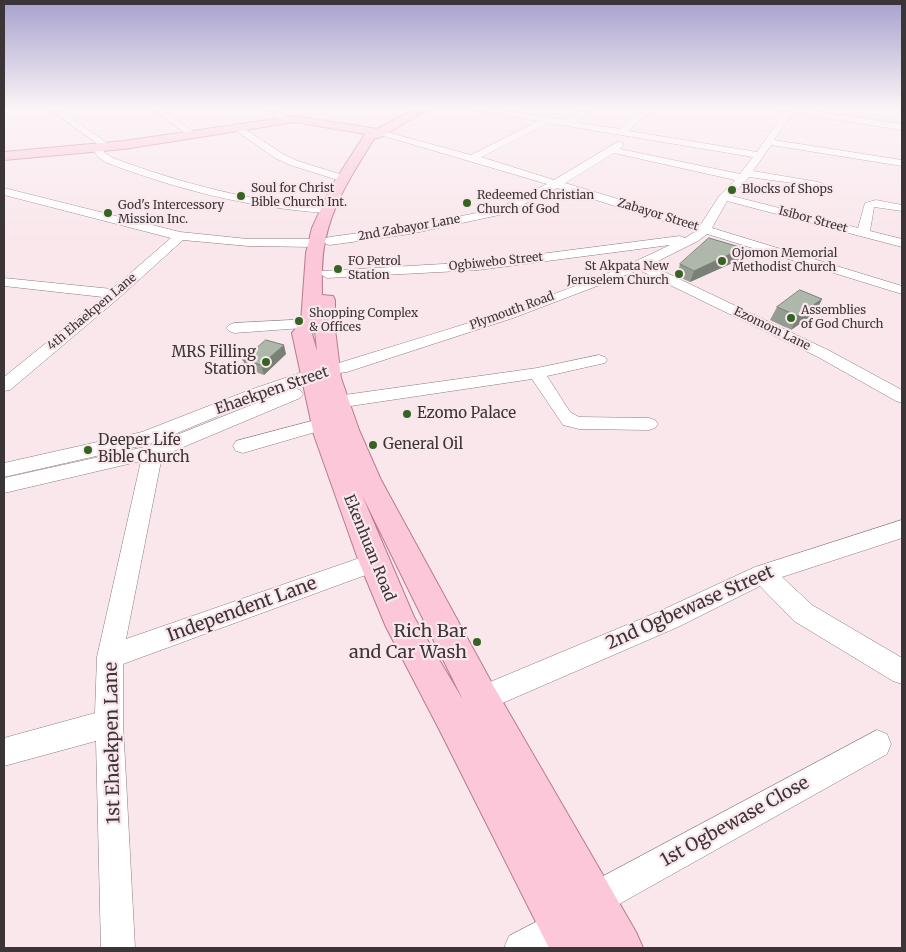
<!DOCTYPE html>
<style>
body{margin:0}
#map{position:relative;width:906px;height:952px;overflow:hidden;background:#f9e7ec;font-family:Merriweather,serif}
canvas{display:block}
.frame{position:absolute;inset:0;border:5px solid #3c3537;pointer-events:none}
</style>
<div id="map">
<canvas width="906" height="952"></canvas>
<div class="frame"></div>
</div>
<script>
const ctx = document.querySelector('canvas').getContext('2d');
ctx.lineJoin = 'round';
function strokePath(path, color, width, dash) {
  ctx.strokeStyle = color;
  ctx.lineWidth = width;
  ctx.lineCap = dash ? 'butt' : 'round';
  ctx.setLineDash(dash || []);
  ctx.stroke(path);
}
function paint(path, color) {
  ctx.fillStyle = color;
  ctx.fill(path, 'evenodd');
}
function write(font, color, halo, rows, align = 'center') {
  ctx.font = font + ' Merriweather,serif';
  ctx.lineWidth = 4.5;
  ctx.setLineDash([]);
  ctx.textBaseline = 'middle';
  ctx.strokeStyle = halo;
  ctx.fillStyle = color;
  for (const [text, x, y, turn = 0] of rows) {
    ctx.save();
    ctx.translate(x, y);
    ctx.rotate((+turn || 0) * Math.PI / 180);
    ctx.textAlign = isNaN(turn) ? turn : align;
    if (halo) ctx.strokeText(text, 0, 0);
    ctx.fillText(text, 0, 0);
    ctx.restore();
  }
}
const minor = new Path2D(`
 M 48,108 L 57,108 L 107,143 L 102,146 L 99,145 Z
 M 151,108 L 160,108 L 197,134 L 192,137 L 189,136 Z
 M 262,108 L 272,108 L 287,117 L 280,119 Z
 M 473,108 L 490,108 L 565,120 L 587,108 L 596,108 L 575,122 L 620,129 C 631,118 642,108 658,108 L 638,121 L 629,131 L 757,152 L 785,111 L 777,110 L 776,108 L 796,108 L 902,124 L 902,130 L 793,113 L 774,140 L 902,160 L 902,166 L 771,145 L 753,171 L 818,182 L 822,183 L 823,185 L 822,187 L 749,177 L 732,196 L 858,228 L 865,203 L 876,200 L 902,205 L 902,211 L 874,207 L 870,231 L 902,239 L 902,247 L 727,201 L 712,228 L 902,286 L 902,294 L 707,234 L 698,241 L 650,265 L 830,351 L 902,390 L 902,403 L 896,401 L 818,357 L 639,270 L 513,318 L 347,372 L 331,374 L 259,399 L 153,443 L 4,477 L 4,463 L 142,432 L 247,391 L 323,365 L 339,363 C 451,328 565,297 670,245 L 478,270 L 327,278 L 320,274 L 322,271 L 478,262 L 680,236 L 685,238 L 696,231 L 557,188 L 504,214 L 410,234 L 330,245 L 326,244 L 324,241 L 326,238 L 330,237 L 410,226 L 497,209 L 547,184 L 374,133 L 379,130 L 471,155 L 538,121 L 477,111 ZM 549,123 L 753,157 L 740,174 L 620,149 L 624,144 L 619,141 L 554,180 L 481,157 ZM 614,153 L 735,180 L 720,195 L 701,224 L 565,183 Z
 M 237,124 L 283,154 L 298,161 L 346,176 L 347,178 L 346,180 L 338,180 L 290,165 L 275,158 L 234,129 L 233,127 Z
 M 97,145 L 100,146 L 105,153 L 113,158 C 183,184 252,202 327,207 L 333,210 L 327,213 C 250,208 178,190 105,162 L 98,157 L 92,148 Z
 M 4,188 L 180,232 L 248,239 L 316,239 L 322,243 L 316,247 L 248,246 L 183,240 L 120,297 L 10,390 L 4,391 L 4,377 L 103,297 L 4,286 L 4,278 L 112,289 L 171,238 L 8,196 L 4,195 Z
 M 311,319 L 316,321 L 319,324 L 316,327 L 234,333 L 229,331 L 226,328 L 229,325 L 234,323 Z
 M 599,355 L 605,357 L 607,360 L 605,363 L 547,376 L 570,412 L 579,417 L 649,418 L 655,420 L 658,424 L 655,428 L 649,430 L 579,429 L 563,425 L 532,379 L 337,408 L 331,406 L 328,402 L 331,398 L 337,396 L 537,368 Z
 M 294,388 L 300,390 L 303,394 L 300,398 L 162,456 L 126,639 L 374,553 L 382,555 L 385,562 L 382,569 L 123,664 L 123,723 L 135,948 L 101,948 L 96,741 L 4,766 L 4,738 L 95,713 L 97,657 L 141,461 L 4,493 L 4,478 L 149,446 Z
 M 323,418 L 329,420 L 332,424 L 329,428 L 243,453 L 236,451 L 233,446 L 236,441 Z
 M 902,520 L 902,538 L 782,577 L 812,605 L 902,658 L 902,684 L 893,681 L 794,621 L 760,586 L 678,627 L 491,708 L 481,712 L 471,708 L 467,699 L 471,690 L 660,611 L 755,567 Z
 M 877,730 L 887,734 L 891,744 L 887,754 L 605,912 L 593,917 L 581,912 L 576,900 L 581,888 Z
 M 561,909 L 573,914 L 578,926 L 573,938 L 555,948 L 504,948 L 509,936 Z`);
const major = new Path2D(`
 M 417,108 L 430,108 L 383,136 L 374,139 C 354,171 332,204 325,242 C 321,259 322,278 322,295 L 333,296 L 335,300 L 335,329 L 341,378 L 359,430 L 381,480 L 494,687 L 636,932 L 643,948 L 549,948 L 439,729 L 386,627 L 359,562 L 314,435 L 292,333 L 301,322 L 306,253 L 312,228 L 331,187 L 365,134 L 295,122 L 124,149 L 4,160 L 4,152 L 124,141 L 295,116 L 377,129 ZM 315,331 L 317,351 L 312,334 ZM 362,495 L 463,700 L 414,617 Z`);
const wall = new Path2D(`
 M 739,260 L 690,282 L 677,276 L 680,264 Z
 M 822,299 L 815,313 L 791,330 L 770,320 L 777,307 Z
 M 286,354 L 264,375 L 246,369 L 243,360 Z`);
const shadedWall = new Path2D(`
 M 743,248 L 739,260 L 690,282 L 694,271 Z
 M 822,299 L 815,313 L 791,330 L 798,316 Z
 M 284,345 L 286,354 L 264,375 L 261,365 Z`);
const building = new Path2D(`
 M 709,238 L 743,248 L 694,271 L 680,264 Z
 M 800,290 L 822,299 L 798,316 L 777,307 Z
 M 266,340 L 284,345 L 261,365 L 243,360 Z`);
const markers = [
 [732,190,5,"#356323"],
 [241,196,5,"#356323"],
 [467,203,5,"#356323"],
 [108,213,5,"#356323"],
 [722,261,5,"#356323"],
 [338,269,5,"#356323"],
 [679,274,5,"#356323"],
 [791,318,5,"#356323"],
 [299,321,5,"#356323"],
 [266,362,5,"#356323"],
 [407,414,5,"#356323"],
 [373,445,5,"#356323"],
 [88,450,5,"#356323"],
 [477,642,5,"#356323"]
];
const farPoinames = [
 ["Soul for Christ",251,189],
 ["Bible Church Int.",251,203],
 ["Blocks of Shops",742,190],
 ["Redeemed Christian",477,196],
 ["Church of God",477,210],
 ["God's Intercessory",118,206],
 ["Mission Inc.",118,220],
 ["Ojomon Memorial",732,254],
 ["Methodist Church",732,268],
 ["FO Petrol",348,262],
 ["Station",348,276],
 ["St Akpata New",669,267,"right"],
 ["Jeruselem Church",669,281,"right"],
 ["Assemblies",801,311],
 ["of God Church",801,325],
 ["Shopping Complex",309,314],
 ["& Offices",309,328]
];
const farStreetnames = [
 ["Zabayor Street",658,215,17],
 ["Isibor Street",813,220,15],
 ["2nd Zabayor Lane",409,228,-10],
 ["Ogbiwebo Street",496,262,-6],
 ["Plymouth Road",512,311,-20],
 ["4th Ehaekpen Lane",92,312,-40],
 ["Ezomom Lane",772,329,26]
];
const poiNames = [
 ["MRS Filling",256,353,"right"],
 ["Station",256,370,"right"],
 ["Ezomo Palace",417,414],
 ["Deeper Life",98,441],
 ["Bible Church",98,458],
 ["General Oil",383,445]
];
const streetNames = [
 ["Ehaekpen Street",272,391,-19],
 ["Ekenhuan Road",369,548,68]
];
const nearStreetnames = [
 ["2nd Ogbewase Street",690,608,-24],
 ["Independent Lane",242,610,-20],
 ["1st Ehaekpen Lane",113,743,-91],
 ["1st Ogbewase Close",735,822,-29]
];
const nearPoinames = [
 ["Rich Bar",467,632],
 ["and Car Wash",467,653]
];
strokePath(minor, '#8b7b80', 1);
strokePath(major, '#b77b8f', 2);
paint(minor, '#fff');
paint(major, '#fbc7d9');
paint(wall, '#959d92');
paint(shadedWall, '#798077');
paint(building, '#adb7aa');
strokePath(building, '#798077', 1);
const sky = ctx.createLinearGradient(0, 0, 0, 241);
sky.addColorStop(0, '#a6a1ce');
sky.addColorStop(0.45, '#fcf4f6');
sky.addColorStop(1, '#fcf4f600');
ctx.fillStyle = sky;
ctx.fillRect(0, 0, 906, 241);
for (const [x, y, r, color] of markers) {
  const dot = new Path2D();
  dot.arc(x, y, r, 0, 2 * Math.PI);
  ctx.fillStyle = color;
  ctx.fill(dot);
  strokePath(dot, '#f9e7ec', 2);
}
write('12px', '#3c3537', '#f9e7ec', farPoinames, 'left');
write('12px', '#3c3537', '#f9e7ec', farStreetnames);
write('15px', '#3c3537', '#f9e7ec', poiNames, 'left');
write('15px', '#3c3537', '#f9e7ec', streetNames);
write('18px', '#3c3537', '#f9e7ec', nearStreetnames);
write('18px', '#3c3537', '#f9e7ec', nearPoinames, 'right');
</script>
